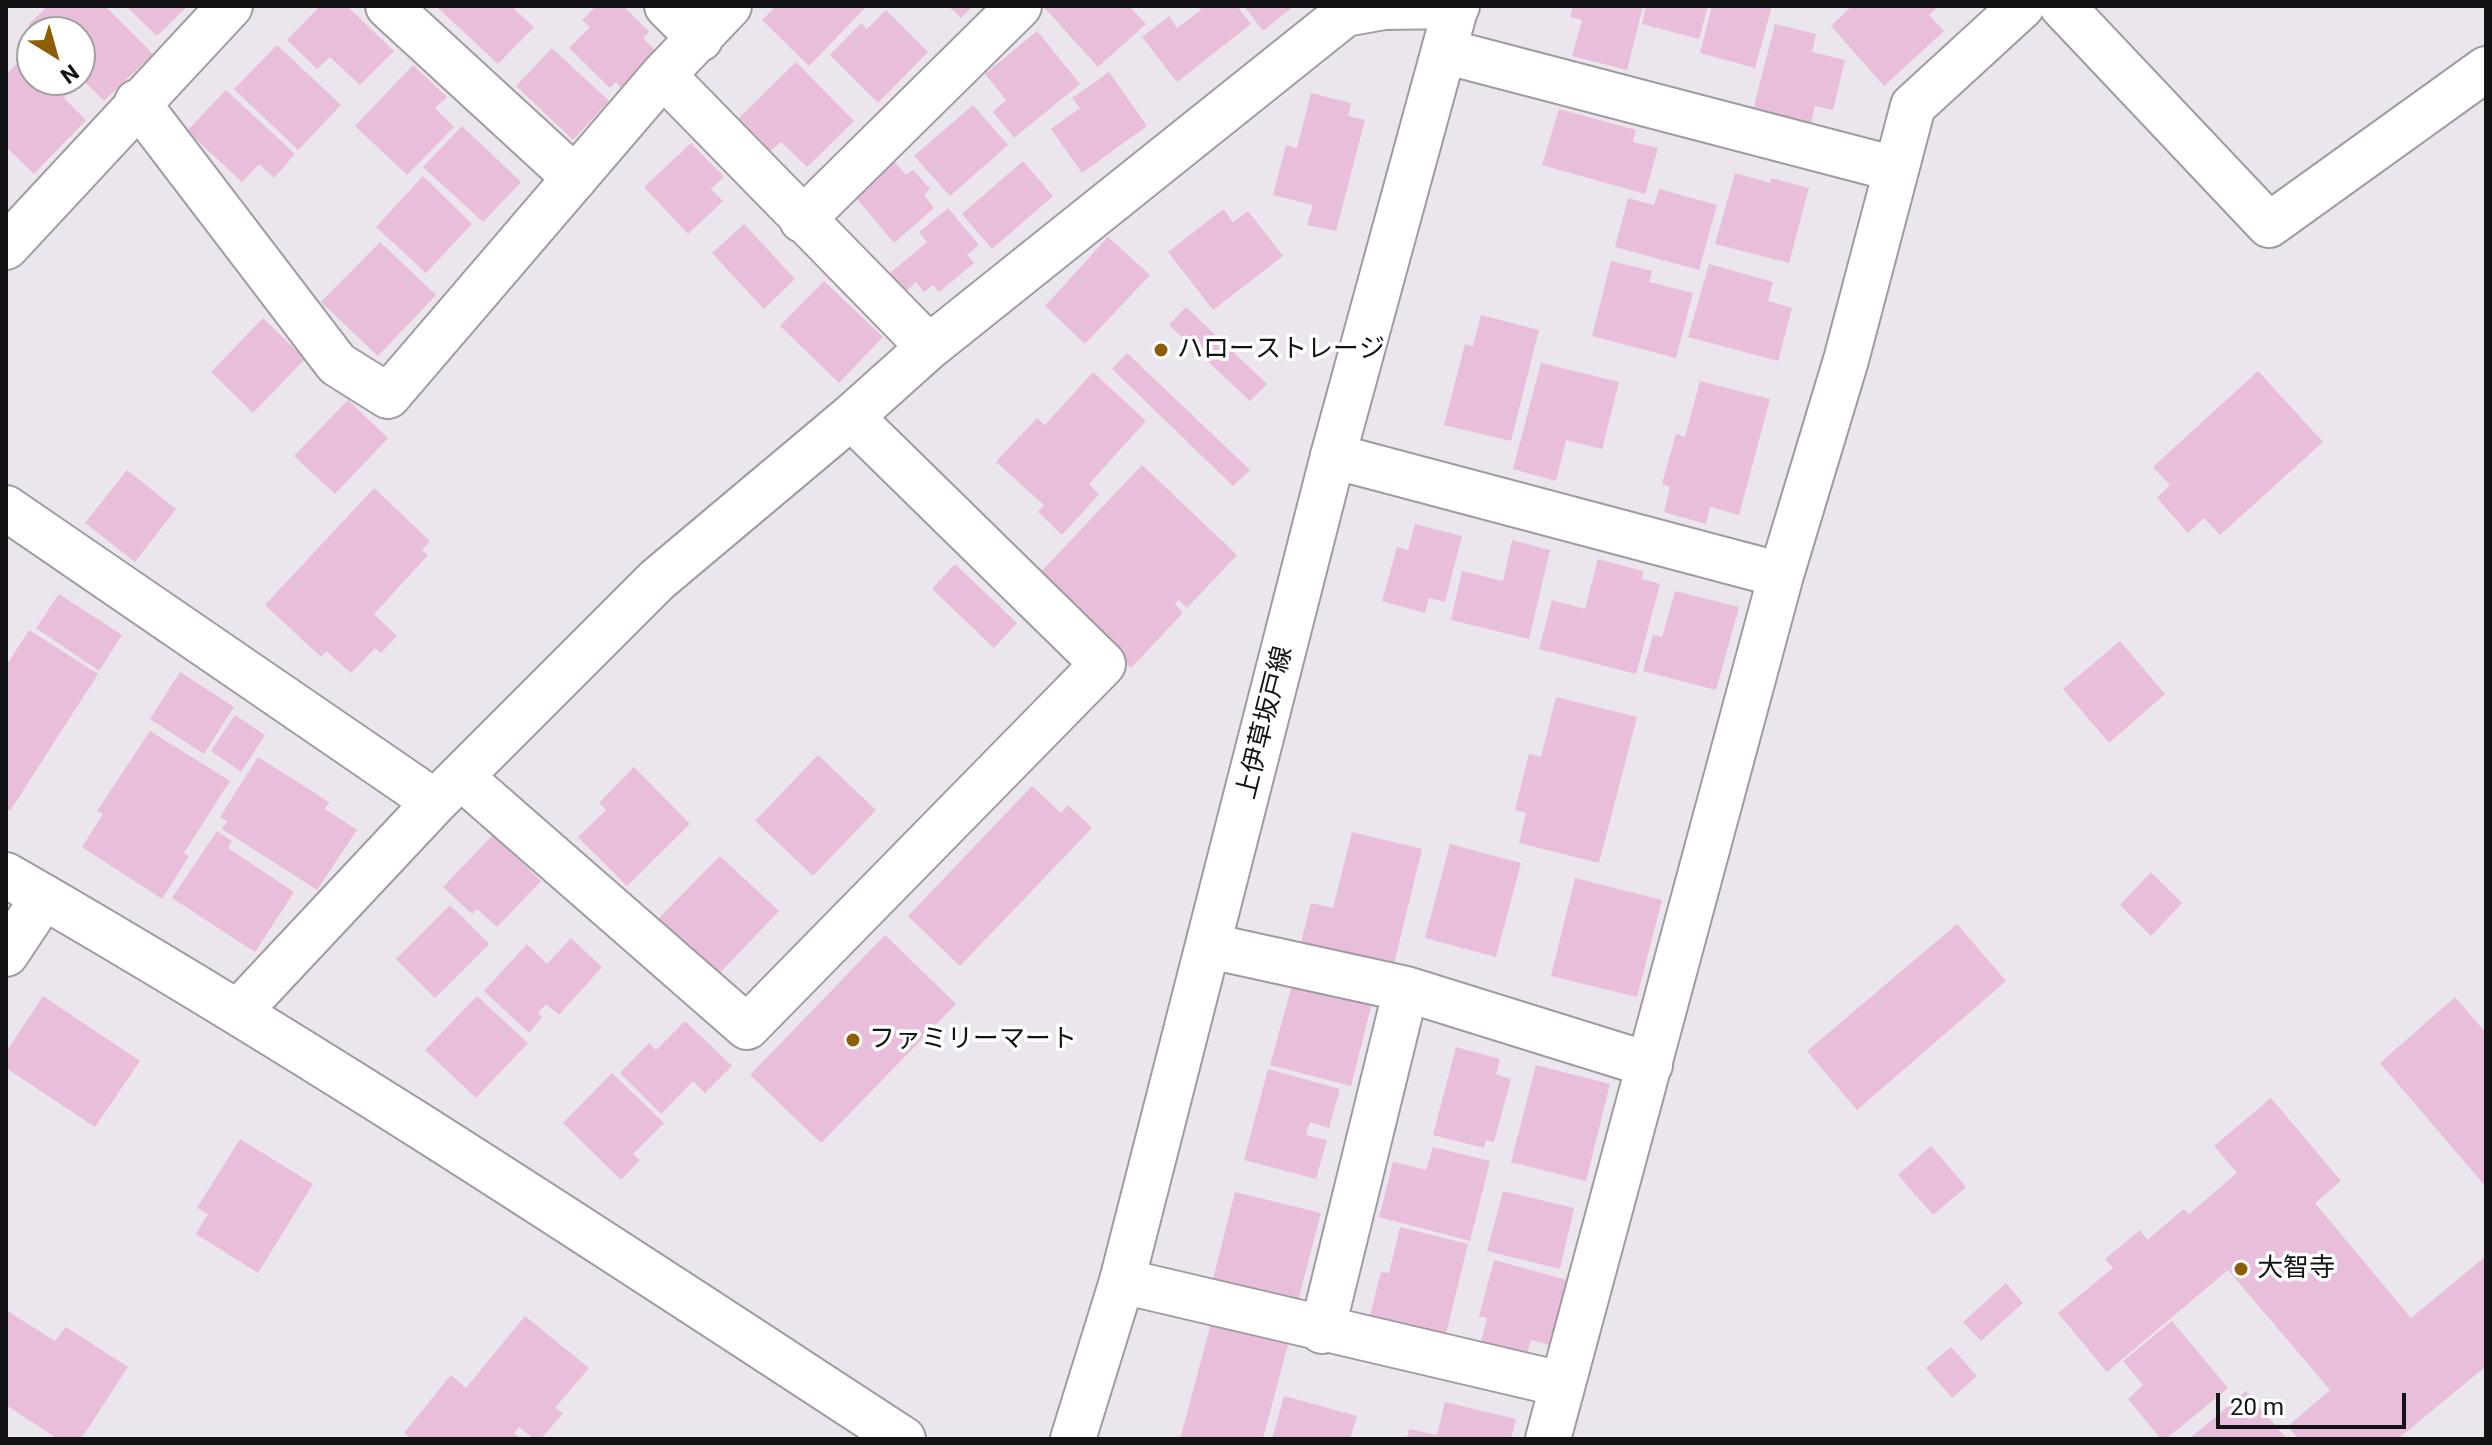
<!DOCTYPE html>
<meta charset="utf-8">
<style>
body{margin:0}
#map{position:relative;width:2492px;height:1445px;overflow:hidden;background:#ebe6ed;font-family:Roboto,sans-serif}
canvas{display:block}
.frame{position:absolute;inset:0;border:8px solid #131214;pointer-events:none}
.north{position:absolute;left:16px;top:16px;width:80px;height:80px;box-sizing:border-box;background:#fff;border:2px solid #a1a0a1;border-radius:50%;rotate:143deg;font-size:22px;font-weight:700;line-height:32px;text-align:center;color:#131214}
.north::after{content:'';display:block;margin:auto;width:28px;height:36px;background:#8e5e07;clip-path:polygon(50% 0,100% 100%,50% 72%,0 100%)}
.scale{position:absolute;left:2216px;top:1393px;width:190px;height:36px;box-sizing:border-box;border:4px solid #131214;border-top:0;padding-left:10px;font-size:24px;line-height:28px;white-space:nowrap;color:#131214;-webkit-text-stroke:6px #fff;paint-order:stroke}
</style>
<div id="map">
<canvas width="2492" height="1445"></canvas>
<div class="frame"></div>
<div class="north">N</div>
<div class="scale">20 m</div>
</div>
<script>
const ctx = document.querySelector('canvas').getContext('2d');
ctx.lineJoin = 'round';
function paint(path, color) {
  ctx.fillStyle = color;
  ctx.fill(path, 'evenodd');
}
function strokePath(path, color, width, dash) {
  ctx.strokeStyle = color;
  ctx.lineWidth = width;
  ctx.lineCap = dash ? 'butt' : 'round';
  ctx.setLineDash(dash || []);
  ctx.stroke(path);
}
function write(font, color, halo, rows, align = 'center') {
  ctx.font = font + ' Roboto,"Noto Sans JP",sans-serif';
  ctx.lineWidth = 7;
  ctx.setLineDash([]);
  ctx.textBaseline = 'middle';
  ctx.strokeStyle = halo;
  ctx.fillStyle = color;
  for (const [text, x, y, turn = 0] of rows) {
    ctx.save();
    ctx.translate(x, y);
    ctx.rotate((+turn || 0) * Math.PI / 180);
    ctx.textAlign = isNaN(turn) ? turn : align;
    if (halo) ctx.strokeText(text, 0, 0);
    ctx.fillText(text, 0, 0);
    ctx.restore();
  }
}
const building = new Path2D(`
 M 48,6 L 105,6 L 153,54 L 104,101 L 80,77 L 80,32 L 36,32 L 28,25 Z
 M 126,6 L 187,6 L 157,36 Z
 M 320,6 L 347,6 L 394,51 L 360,85 L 330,57 L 317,69 L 287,40 Z
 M 436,6 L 511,6 L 534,27 L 498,64 Z
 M 596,6 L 623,6 L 649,32 L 643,38 L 657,52 L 621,88 L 616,82 L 610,88 L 569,48 L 590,27 L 582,20 Z
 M 776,6 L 867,6 L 809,66 L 762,20 Z
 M 948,6 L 973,6 L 961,18 Z
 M 1043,6 L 1129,6 L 1146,24 L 1098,67 Z
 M 1198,6 L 1237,6 L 1251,24 L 1177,82 L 1142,37 L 1169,16 L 1177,28 L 1201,10 Z
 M 1244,6 L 1294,6 L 1263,31 Z
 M 1573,6 L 1643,6 L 1627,70 L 1572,56 L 1582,20 L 1570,17 Z
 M 1646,6 L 1708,6 L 1699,39 L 1642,24 Z
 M 1712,6 L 1772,6 L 1755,68 L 1700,53 Z
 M 1852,6 L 1939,6 L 1929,15 L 1944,31 L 1884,86 L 1831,26 Z
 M 886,10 L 928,52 L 878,103 L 830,55 L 861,23 L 867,29 Z
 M 1775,24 L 1816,34 L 1812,52 L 1845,60 L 1833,110 L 1815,106 L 1811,124 L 1753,109 Z
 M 1037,31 L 1080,84 L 1014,138 L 993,112 L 1006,100 L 985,74 Z
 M 277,45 L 341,105 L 298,150 L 234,89 Z
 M 32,48 L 32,80 L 71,80 L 76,85 L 64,98 L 86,120 L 34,174 L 6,147 L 6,75 Z
 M 552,48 L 609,101 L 573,140 L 516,86 Z
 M 796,62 L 854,121 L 807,167 L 781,142 L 770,151 L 738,119 Z
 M 413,65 L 447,97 L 435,108 L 454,127 L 407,175 L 355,126 Z
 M 1109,72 L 1147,126 L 1082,173 L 1051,129 L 1080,108 L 1072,98 Z
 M 226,90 L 295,154 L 274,178 L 259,164 L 242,182 L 187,131 Z
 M 1311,93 L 1351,103 L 1348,116 L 1365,120 L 1336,231 L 1307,225 L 1313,205 L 1273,195 L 1286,145 L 1297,148 Z
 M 973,105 L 1008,145 L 950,196 L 914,156 Z
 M 1559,109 L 1636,130 L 1633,142 L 1658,148 L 1645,194 L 1542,165 Z
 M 462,126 L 521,182 L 483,222 L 423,167 Z
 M 691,143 L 724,177 L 711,189 L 723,201 L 688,234 L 644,187 Z
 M 894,161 L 906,175 L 913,170 L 930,189 L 924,195 L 934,208 L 894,243 L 853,194 Z
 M 1023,161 L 1053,196 L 992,249 L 962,214 Z
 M 1735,173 L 1770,183 L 1771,178 L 1809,188 L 1789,263 L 1715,244 Z
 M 423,176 L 472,224 L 426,273 L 376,227 Z
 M 1659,189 L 1717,205 L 1699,270 L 1615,247 L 1628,198 L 1654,205 Z
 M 948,208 L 979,245 L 967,255 L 974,263 L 939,292 L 933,285 L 924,292 L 916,282 L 905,292 L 889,274 L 927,242 L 919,232 Z
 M 1223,209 L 1233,222 L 1248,211 L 1283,256 L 1213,310 L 1168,252 Z
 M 744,224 L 795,279 L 764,309 L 712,253 Z
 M 1108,237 L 1150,275 L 1085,344 L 1045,306 Z
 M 380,242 L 436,295 L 378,356 L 321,302 Z
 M 1611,261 L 1652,271 L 1649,282 L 1693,293 L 1676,358 L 1592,336 Z
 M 1709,264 L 1773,282 L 1768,301 L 1792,308 L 1778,361 L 1688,337 Z
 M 824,281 L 883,337 L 839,383 L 780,326 Z
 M 1186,307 L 1267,384 L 1250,401 L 1169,325 Z
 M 1481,315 L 1539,330 L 1511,441 L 1444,425 L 1465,344 L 1473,346 Z
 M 263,318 L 305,359 L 253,413 L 211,372 Z
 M 1127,353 L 1250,470 L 1233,486 L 1112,369 Z
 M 1541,363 L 1619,382 L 1602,449 L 1566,440 L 1556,481 L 1513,469 Z
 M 2258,371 L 2323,442 L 2220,535 L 2204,518 L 2188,533 L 2157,498 L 2170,485 L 2153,467 Z
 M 1093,372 L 1146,421 L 1089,484 L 1099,494 L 1062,535 L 1038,512 L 1044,505 L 996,462 L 1037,418 L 1045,425 Z
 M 1700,381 L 1770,399 L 1739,515 L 1710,507 L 1706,524 L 1664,512 L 1670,487 L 1662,484 L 1676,434 L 1685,437 Z
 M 348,400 L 388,438 L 335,494 L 294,456 Z
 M 1142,465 L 1237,555 L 1187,608 L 1179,600 L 1175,604 L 1183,613 L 1131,668 L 1036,577 Z
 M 127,470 L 176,509 L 135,562 L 85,523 Z
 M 374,488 L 430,541 L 422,550 L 428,555 L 374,614 L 397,636 L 381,653 L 375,648 L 351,673 L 326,651 L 321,657 L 265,605 Z
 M 1415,524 L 1462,536 L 1445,602 L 1429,598 L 1425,613 L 1382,601 L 1397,547 L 1408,550 Z
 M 1512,540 L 1550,550 L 1529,639 L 1451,620 L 1462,571 L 1503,581 Z
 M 1598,559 L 1643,571 L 1642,579 L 1660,584 L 1636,674 L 1539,649 L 1552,600 L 1585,609 Z
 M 955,564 L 1017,623 L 994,648 L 932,589 Z
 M 1675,591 L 1739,607 L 1716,690 L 1643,671 L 1653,635 L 1662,637 Z
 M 59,594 L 122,635 L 99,671 L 36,628 Z
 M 29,630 L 98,674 L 10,811 L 6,808 L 6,666 Z
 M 2120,641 L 2165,694 L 2109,743 L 2063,689 Z
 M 180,672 L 234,707 L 204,754 L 150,719 Z
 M 1556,697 L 1637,717 L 1599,863 L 1519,843 L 1526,813 L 1515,810 L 1529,754 L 1541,757 Z
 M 235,715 L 265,735 L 241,772 L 211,751 Z
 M 150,731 L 230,781 L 184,853 L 189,856 L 162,899 L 82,847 L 103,814 L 97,811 Z
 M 818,755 L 876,810 L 813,876 L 755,821 Z
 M 258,757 L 329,802 L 325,809 L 357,830 L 317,890 L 222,829 L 227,821 L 220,817 Z
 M 634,767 L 690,824 L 627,886 L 578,837 L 606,810 L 599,803 Z
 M 1032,786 L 1061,813 L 1068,805 L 1092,828 L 960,966 L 908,916 Z
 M 217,831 L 232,841 L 228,848 L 294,892 L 255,952 L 172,898 Z
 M 1352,832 L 1422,849 L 1392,972 L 1299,950 L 1311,903 L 1333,908 Z
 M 493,835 L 541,881 L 497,927 L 477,909 L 472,914 L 443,887 Z
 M 1450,844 L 1521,863 L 1496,957 L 1425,938 Z
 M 720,856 L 779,911 L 716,977 L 657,920 Z
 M 2151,872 L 2182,903 L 2151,936 L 2120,905 Z
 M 1575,878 L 1662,900 L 1637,997 L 1551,976 Z
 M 450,905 L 489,944 L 435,998 L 396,959 Z
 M 1957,924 L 2006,981 L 1857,1110 L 1807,1051 Z
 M 885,935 L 956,1004 L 821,1143 L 750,1075 Z
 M 571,938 L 602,967 L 559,1015 L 546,1004 L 538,1013 L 542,1017 L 529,1033 L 484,991 L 527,944 L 547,964 Z
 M 1294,978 L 1373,999 L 1351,1086 L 1270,1065 Z
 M 43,996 L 140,1061 L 95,1127 L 6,1068 L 6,1052 Z
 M 477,996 L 528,1043 L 476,1098 L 425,1050 Z
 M 2455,997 L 2486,1033 L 2486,1187 L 2380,1063 Z
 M 685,1021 L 732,1066 L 705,1093 L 693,1081 L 661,1114 L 620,1073 L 649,1043 L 656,1050 Z
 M 1456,1047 L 1500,1059 L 1496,1074 L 1511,1079 L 1494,1142 L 1486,1140 L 1484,1148 L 1433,1135 Z
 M 1536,1065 L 1610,1084 L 1586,1181 L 1511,1162 Z
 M 1268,1069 L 1340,1089 L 1329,1128 L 1310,1122 L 1306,1135 L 1327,1140 L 1316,1179 L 1244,1160 Z
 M 612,1073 L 664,1123 L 633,1154 L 640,1160 L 621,1180 L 563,1123 Z
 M 2271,1098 L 2341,1181 L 2315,1203 L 2411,1318 L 2486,1256 L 2486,1366 L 2398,1439 L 2298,1439 L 2288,1426 L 2330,1390 L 2228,1270 L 2107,1372 L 2058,1313 L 2113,1268 L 2105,1259 L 2140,1230 L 2147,1240 L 2184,1209 L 2189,1214 L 2237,1173 L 2214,1146 Z
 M 240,1139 L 313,1184 L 258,1273 L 196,1234 L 208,1214 L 197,1208 Z
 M 1931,1146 L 1966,1187 L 1933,1215 L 1898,1175 Z
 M 1433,1147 L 1490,1161 L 1470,1241 L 1379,1217 L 1393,1162 L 1426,1170 Z
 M 1503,1191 L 1574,1208 L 1560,1269 L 1487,1251 Z
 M 1235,1192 L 1321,1213 L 1297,1305 L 1212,1283 Z
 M 1400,1227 L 1468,1244 L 1446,1334 L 1370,1315 L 1381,1272 L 1389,1273 Z
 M 1494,1260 L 1567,1280 L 1549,1345 L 1531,1340 L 1526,1357 L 1480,1345 L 1487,1318 L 1479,1316 Z
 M 2006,1283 L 2023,1303 L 1981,1341 L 1963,1322 Z
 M 6,1310 L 55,1341 L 66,1327 L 128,1367 L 81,1439 L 58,1439 L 6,1405 Z
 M 525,1316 L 589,1368 L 555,1408 L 563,1413 L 541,1439 L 534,1439 L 519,1427 L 514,1433 L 522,1439 L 411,1439 L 404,1433 L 451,1375 L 466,1388 Z
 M 1213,1316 L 1256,1328 L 1254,1335 L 1288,1344 L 1263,1439 L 1180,1439 Z
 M 2172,1321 L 2228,1388 L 2166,1439 L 2161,1439 L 2128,1399 L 2143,1385 L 2123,1361 Z
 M 1951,1347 L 1977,1376 L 1952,1398 L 1926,1368 Z
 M 2246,1391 L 2287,1439 L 2189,1439 Z
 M 1284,1396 L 1357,1416 L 1350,1439 L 1272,1439 Z
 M 1445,1402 L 1516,1419 L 1511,1439 L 1407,1439 L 1409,1429 L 1437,1435 Z`);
const minor = new Path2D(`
 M 388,6 L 575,178
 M 667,6 L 700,39
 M 2062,6 L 2269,225 L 2486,69
 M 1444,51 L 1895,169
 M 663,75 L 929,347
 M 137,102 L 337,364 L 388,396 L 663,75 L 729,6
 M 802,220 L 1019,6
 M 6,247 L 230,6
 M 1333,456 L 1781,575
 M 6,508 L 435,802
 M 461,777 L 747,1027 L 1103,664 L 851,417
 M 1210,946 L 1406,989 L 1650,1065
 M 6,954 L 44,897
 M 239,1011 L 435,802 L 657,580 L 851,417 L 929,347 L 1345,14 L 1384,7 L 1457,6
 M 1122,1281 L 1561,1384
 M 1322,1331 L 1406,989
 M 1548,1439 L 1781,575 L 1846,360 L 1913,106 L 2022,6`);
const tertiary = new Path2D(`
 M 6,875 C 313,1051 607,1246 903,1439`);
const secondary = new Path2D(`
 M 1073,1439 L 1122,1281 L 1333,456 L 1456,6`);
const markers = [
 [1161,350,8,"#8e5e07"],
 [853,1040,8,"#8e5e07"],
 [2241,1269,8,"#8e5e07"]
];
const poiNames = [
 ["ハローストレージ",1177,350],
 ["ファミリーマート",869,1040],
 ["大智寺",2257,1269]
];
const streetNames = [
 ["上伊草坂戸線",1266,723,-76]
];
paint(building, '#e8beda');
strokePath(minor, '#9f9ba1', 48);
strokePath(tertiary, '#9f9ba1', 48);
strokePath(secondary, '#9f9ba1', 48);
strokePath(minor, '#fff', 44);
strokePath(tertiary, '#fff', 44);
strokePath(secondary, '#fff', 44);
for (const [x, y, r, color] of markers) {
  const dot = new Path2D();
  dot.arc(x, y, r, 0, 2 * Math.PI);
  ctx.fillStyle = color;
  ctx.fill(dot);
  strokePath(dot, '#fff', 3);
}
write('26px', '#131214', '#fff', poiNames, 'left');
write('26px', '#131214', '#fff', streetNames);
</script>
